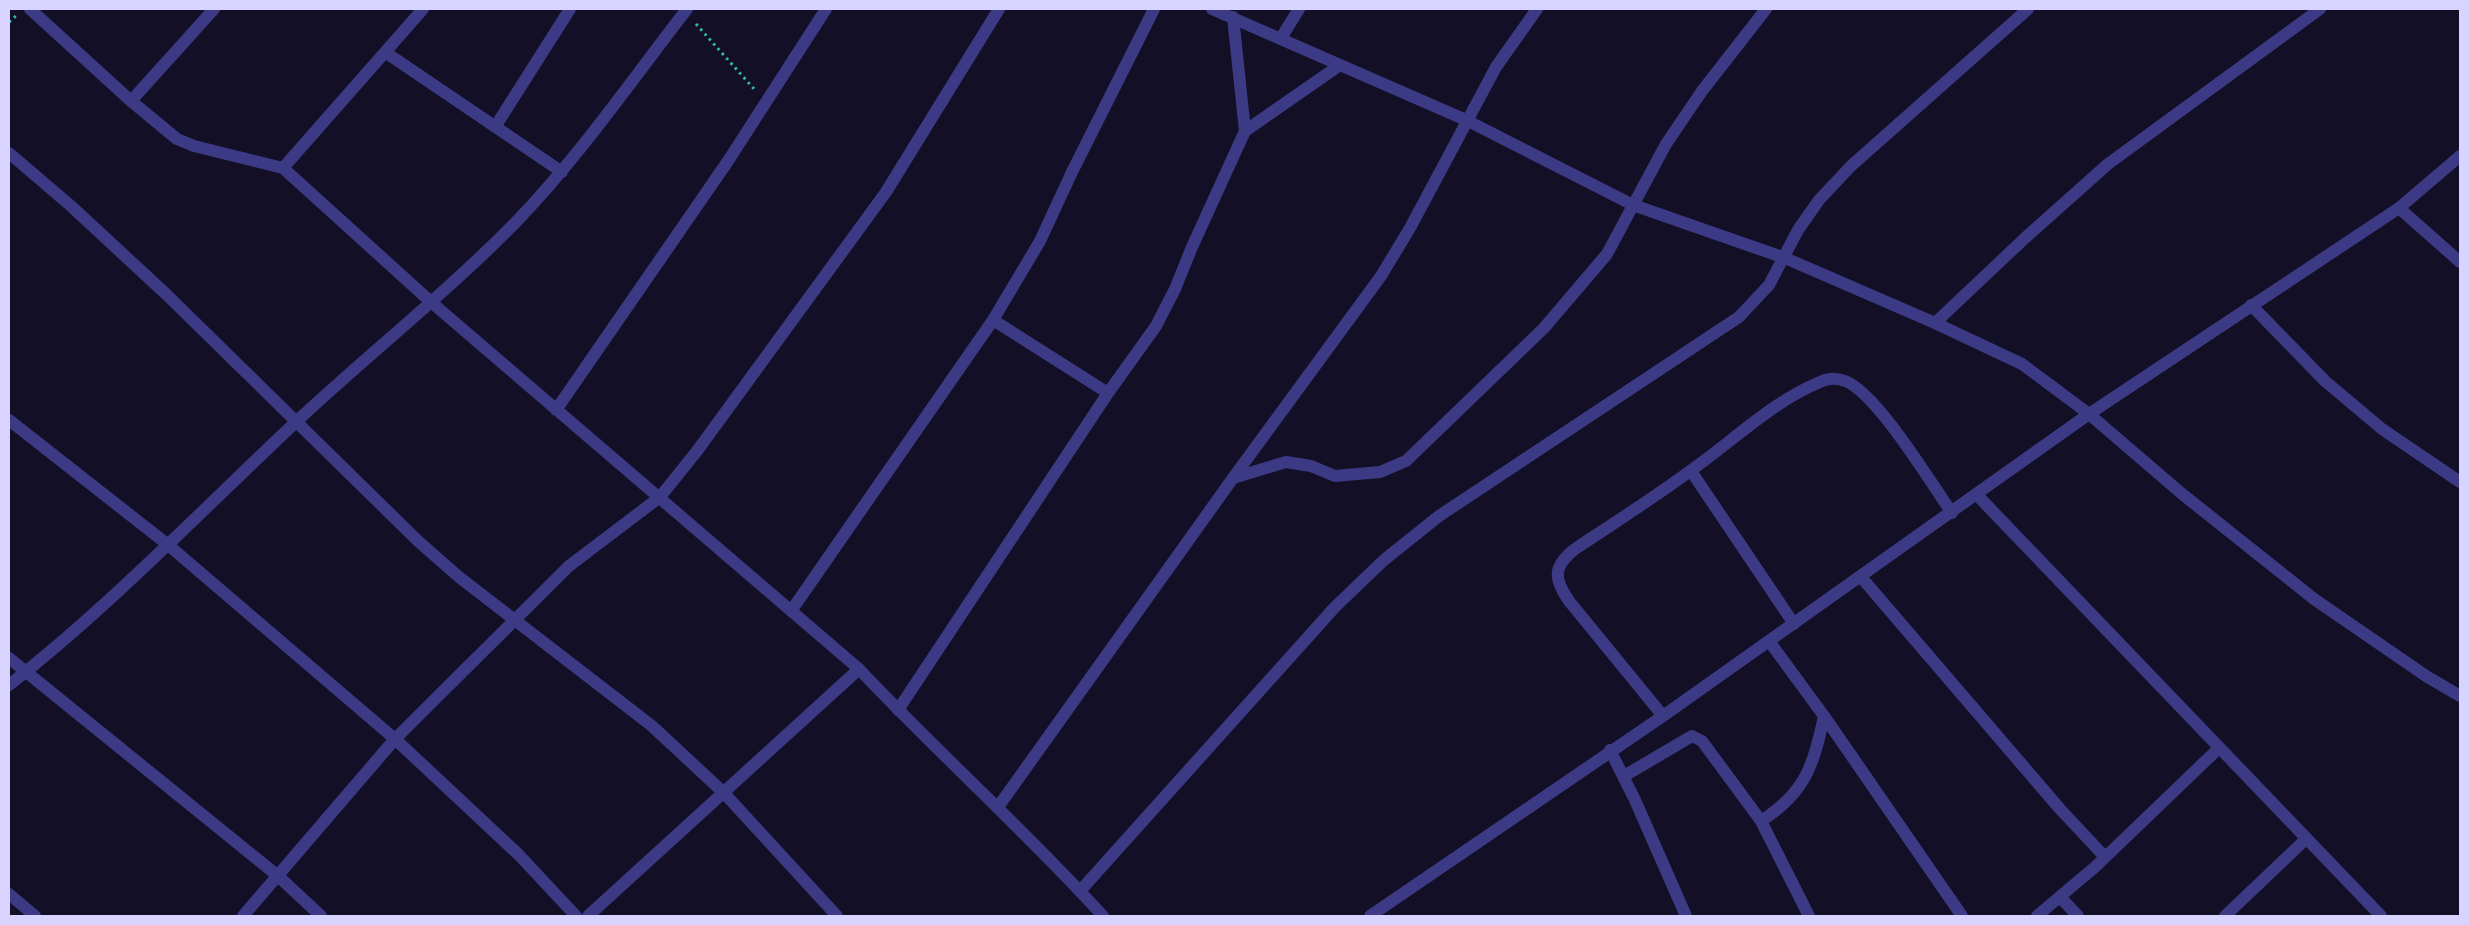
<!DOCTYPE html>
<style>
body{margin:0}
#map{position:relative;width:2469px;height:925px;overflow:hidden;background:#130f26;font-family:"Varela Round",sans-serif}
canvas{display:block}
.frame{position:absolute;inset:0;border:10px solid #d9d4ff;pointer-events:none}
</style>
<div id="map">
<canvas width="2469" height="925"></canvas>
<div class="frame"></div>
</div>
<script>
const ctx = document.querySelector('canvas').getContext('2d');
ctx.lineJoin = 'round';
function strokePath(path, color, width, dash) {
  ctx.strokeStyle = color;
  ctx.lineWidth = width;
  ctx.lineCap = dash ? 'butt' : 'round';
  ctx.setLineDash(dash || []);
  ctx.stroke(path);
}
const path = new Path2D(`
 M 9,22 L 17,15
 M 696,24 L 755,90`);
const minor = new Path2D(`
 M 30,9 L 131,101 L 177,139 L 194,146 L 283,168 L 431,302 L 859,669 C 938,753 1025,830 1103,916
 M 1212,9 L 1466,120 L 1633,205 L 1785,258 L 1935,323 L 2022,364 L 2089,414 L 2181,493 L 2314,599 L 2426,676 L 2460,696
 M 1233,17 L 1245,131
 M 1281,38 L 1299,9
 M 385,52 L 562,172
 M 131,101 L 214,9
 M 495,127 L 570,9
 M 9,153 L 71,206 L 167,295 L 418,541 L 459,577 L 652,726 L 724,793 L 837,916
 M 283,168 L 423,9
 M 2399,208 L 2460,262
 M 2251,305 L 2325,381 L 2382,429 L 2460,482
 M 993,320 L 1108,393
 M 1935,323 L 2025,238 L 2108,164 L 2320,9
 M 556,410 L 728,161 L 826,9
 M 9,420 L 167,544 L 395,739 L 519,855 L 576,916
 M 1691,471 L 1794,624
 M 1233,478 L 1286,462 L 1311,466 L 1335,476 L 1380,472 L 1406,461 L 1544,328 L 1607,254 L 1666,144 L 1702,91 L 1766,9
 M 1977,495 L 2381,916
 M 1861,577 L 2060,809 L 2105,857
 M 791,611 L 993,320 L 1040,241 L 1072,172 L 1154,9
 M 1769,641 L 1824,716 L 1962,916
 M 9,658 L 278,876 L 321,916
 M 9,685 C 111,605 202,510 297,421 C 369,354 446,293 515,223 C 579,157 631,81 687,9
 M 898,710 L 1108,393 L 1156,326 L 1175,289 L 1192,247 L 1245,131 L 1340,65
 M 1663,716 L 1569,601 C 1554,579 1552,567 1575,549 C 1617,521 1660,494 1701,463 C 1738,436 1776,400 1820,382 C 1828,378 1837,378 1845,381 C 1876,392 1931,483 1952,513
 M 1610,750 L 1635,800 L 1686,916
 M 1624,776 L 1692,736 L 1702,741 L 1761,821 L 1809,916
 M 998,807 L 1233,478 L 1381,276 L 1410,228 L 1496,67 L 1537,9
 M 1761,821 C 1805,793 1814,765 1824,716
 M 1080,891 L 1335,607 L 1384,560 L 1439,516 L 1739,317 L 1769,285 L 1798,230 L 1819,200 L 1851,166 L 2028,9
 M 9,894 L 35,916
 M 2060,897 L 2078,916
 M 243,916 L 395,739 L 569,566 L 660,497 L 697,451 L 886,192 L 999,9
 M 588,916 L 859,669
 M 1370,916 L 1663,716 L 2089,414 L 2399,208 L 2460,156
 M 2037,916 L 2095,867 L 2219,748
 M 2225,916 L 2306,839`);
strokePath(path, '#2fb8b0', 3, [2.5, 4]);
strokePath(minor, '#3d3a85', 12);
</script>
